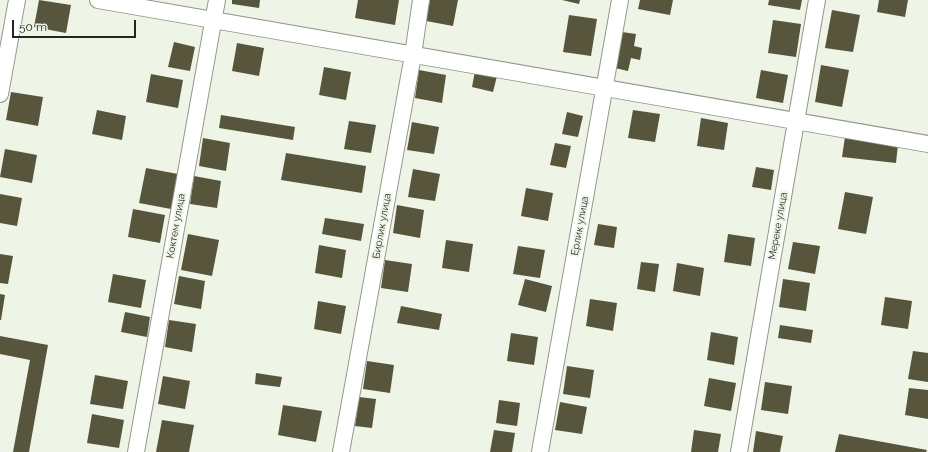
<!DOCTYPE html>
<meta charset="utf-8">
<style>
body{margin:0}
#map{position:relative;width:928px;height:452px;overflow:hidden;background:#eef5e6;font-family:Raleway,sans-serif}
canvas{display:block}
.scale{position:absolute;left:12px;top:20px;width:124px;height:18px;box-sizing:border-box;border:2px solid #232620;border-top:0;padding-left:5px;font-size:12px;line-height:14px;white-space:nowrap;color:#232620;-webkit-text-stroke:3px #eef5e6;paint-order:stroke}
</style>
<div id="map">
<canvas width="928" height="452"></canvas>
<div class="scale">50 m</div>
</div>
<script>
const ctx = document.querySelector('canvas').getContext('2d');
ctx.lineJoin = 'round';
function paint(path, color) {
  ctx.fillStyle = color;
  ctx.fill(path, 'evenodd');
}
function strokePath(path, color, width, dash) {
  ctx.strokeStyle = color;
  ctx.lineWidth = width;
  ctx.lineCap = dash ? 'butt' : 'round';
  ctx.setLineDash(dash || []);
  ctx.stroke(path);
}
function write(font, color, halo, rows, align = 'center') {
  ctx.font = font + ' Raleway,sans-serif';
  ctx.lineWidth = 4;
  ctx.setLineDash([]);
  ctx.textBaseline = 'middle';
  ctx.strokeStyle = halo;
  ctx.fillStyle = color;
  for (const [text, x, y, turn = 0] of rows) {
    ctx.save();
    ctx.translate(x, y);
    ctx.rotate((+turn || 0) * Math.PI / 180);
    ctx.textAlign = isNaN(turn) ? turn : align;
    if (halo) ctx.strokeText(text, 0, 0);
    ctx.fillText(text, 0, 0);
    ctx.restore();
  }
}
const building = new Path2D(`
 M 39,0 L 71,5 L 66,33 L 34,27 Z
 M 232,0 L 260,0 L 259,8 L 232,4 Z
 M 358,0 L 399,0 L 395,25 L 355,18 Z
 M 430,0 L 458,0 L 453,26 L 426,21 Z
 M 562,0 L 580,0 L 579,4 Z
 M 640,0 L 673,0 L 670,15 L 638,9 Z
 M 769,0 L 802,0 L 800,10 L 768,5 Z
 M 879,0 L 908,0 L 905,17 L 877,12 Z
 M 832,10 L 860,15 L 853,52 L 825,48 Z
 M 569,15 L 597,19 L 591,56 L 563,52 Z
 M 773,20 L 801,24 L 796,57 L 768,53 Z
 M 622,32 L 636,34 L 634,46 L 642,48 L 640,60 L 631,58 L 628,71 L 615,68 Z
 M 174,42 L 195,47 L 190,71 L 168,67 Z
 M 237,43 L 264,48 L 259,76 L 232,71 Z
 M 821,65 L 849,70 L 842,107 L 815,102 Z
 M 324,67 L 351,72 L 346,100 L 319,95 Z
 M 419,70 L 446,75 L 442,103 L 415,98 Z
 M 761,70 L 788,75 L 783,103 L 756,98 Z
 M 475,71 L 497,76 L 493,92 L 472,87 Z
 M 151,74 L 183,80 L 178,108 L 146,102 Z
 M 11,92 L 43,97 L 38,126 L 6,120 Z
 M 97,110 L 126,116 L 122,140 L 92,134 Z
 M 633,110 L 660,114 L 655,142 L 628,138 Z
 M 567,112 L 583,116 L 578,137 L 562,134 Z
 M 221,115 L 295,127 L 293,140 L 219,128 Z
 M 701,118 L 728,123 L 724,150 L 697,146 Z
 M 349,121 L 376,125 L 371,153 L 344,149 Z
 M 412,122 L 439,127 L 434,154 L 407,150 Z
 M 845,137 L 898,144 L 896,163 L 842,157 Z
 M 203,138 L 230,143 L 226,171 L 199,166 Z
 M 555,143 L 571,146 L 566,168 L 550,165 Z
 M 5,149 L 37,155 L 32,183 L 0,177 Z
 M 286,153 L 366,166 L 362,193 L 281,180 Z
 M 756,167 L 774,170 L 771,190 L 752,187 Z
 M 146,168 L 178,174 L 171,209 L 139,203 Z
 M 413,169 L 440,174 L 435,201 L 408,197 Z
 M 194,176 L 221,181 L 217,208 L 190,204 Z
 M 526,188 L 553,193 L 548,221 L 521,216 Z
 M 845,192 L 873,197 L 866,234 L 838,229 Z
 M 0,194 L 22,198 L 17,226 L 0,223 Z
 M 397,205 L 424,210 L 420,238 L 393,233 Z
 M 133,209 L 165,215 L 160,243 L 128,237 Z
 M 325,218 L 364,224 L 361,241 L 322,234 Z
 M 598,224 L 617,227 L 614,248 L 594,245 Z
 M 188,234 L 219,240 L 212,276 L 181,270 Z
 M 728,234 L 755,238 L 751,266 L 724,262 Z
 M 446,240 L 473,244 L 469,272 L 442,268 Z
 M 793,242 L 820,246 L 815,274 L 788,269 Z
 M 319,245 L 346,250 L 342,278 L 315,273 Z
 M 518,246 L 545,250 L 540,278 L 513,274 Z
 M 0,254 L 13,256 L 8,284 L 0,283 Z
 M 385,260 L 412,264 L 408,292 L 381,288 Z
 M 641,262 L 659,264 L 655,292 L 637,289 Z
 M 677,263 L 704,268 L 700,296 L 673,291 Z
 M 113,274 L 146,280 L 141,308 L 108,302 Z
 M 179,276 L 205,281 L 201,309 L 174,304 Z
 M 525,279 L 552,286 L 546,312 L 518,305 Z
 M 783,279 L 810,283 L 806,311 L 779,307 Z
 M 0,294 L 5,295 L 1,320 L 0,320 Z
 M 885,297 L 912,301 L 908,329 L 881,325 Z
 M 590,299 L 617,303 L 613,331 L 586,326 Z
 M 318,301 L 346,306 L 341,334 L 314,329 Z
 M 401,306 L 442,314 L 439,330 L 397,323 Z
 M 125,312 L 150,317 L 147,337 L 121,332 Z
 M 169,320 L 196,324 L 192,352 L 165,347 Z
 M 780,325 L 813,330 L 811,343 L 778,338 Z
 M 711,332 L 738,337 L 734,365 L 707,360 Z
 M 511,333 L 538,337 L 534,365 L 507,361 Z
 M 0,336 L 48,345 L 29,452 L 13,452 L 30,360 L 0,354 Z
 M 913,351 L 928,353 L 928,382 L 908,379 Z
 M 367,361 L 394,365 L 390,393 L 363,389 Z
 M 567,366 L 594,370 L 590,398 L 563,394 Z
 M 256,373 L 282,377 L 280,387 L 255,384 Z
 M 95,375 L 128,381 L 123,409 L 90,404 Z
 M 163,376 L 190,381 L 185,409 L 158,404 Z
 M 709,378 L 736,383 L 731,411 L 704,406 Z
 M 765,382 L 792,386 L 788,414 L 761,410 Z
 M 909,388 L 928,390 L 928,419 L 905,415 Z
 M 359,397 L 376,399 L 372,428 L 355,426 Z
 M 499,400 L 520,403 L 517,426 L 496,423 Z
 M 560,402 L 587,407 L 582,434 L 555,430 Z
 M 283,405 L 322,411 L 316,442 L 278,435 Z
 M 92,414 L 124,420 L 119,448 L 87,443 Z
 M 162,420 L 194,425 L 189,452 L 156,452 Z
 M 494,430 L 515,433 L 512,452 L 490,452 Z
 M 694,430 L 721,434 L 718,452 L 691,452 Z
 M 756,431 L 783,436 L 780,452 L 753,452 Z
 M 839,434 L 927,450 L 926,452 L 835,452 Z`);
const minor = new Path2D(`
 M 98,0 L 928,144
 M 0,94 L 17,0
 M 136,452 L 217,0
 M 341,452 L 413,55 L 421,0
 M 540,452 L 620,0
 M 739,452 L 817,0`);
const streetNames = [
 ["Коктем улица",176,226,-80],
 ["Бирлик улица",382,226,-80],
 ["Ерлик улица",580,226,-80],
 ["Мереке улица",778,226,-80]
];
paint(building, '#57563c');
strokePath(minor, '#919789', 18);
strokePath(minor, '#fff', 16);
write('10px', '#232620', '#eef5e6', streetNames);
</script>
